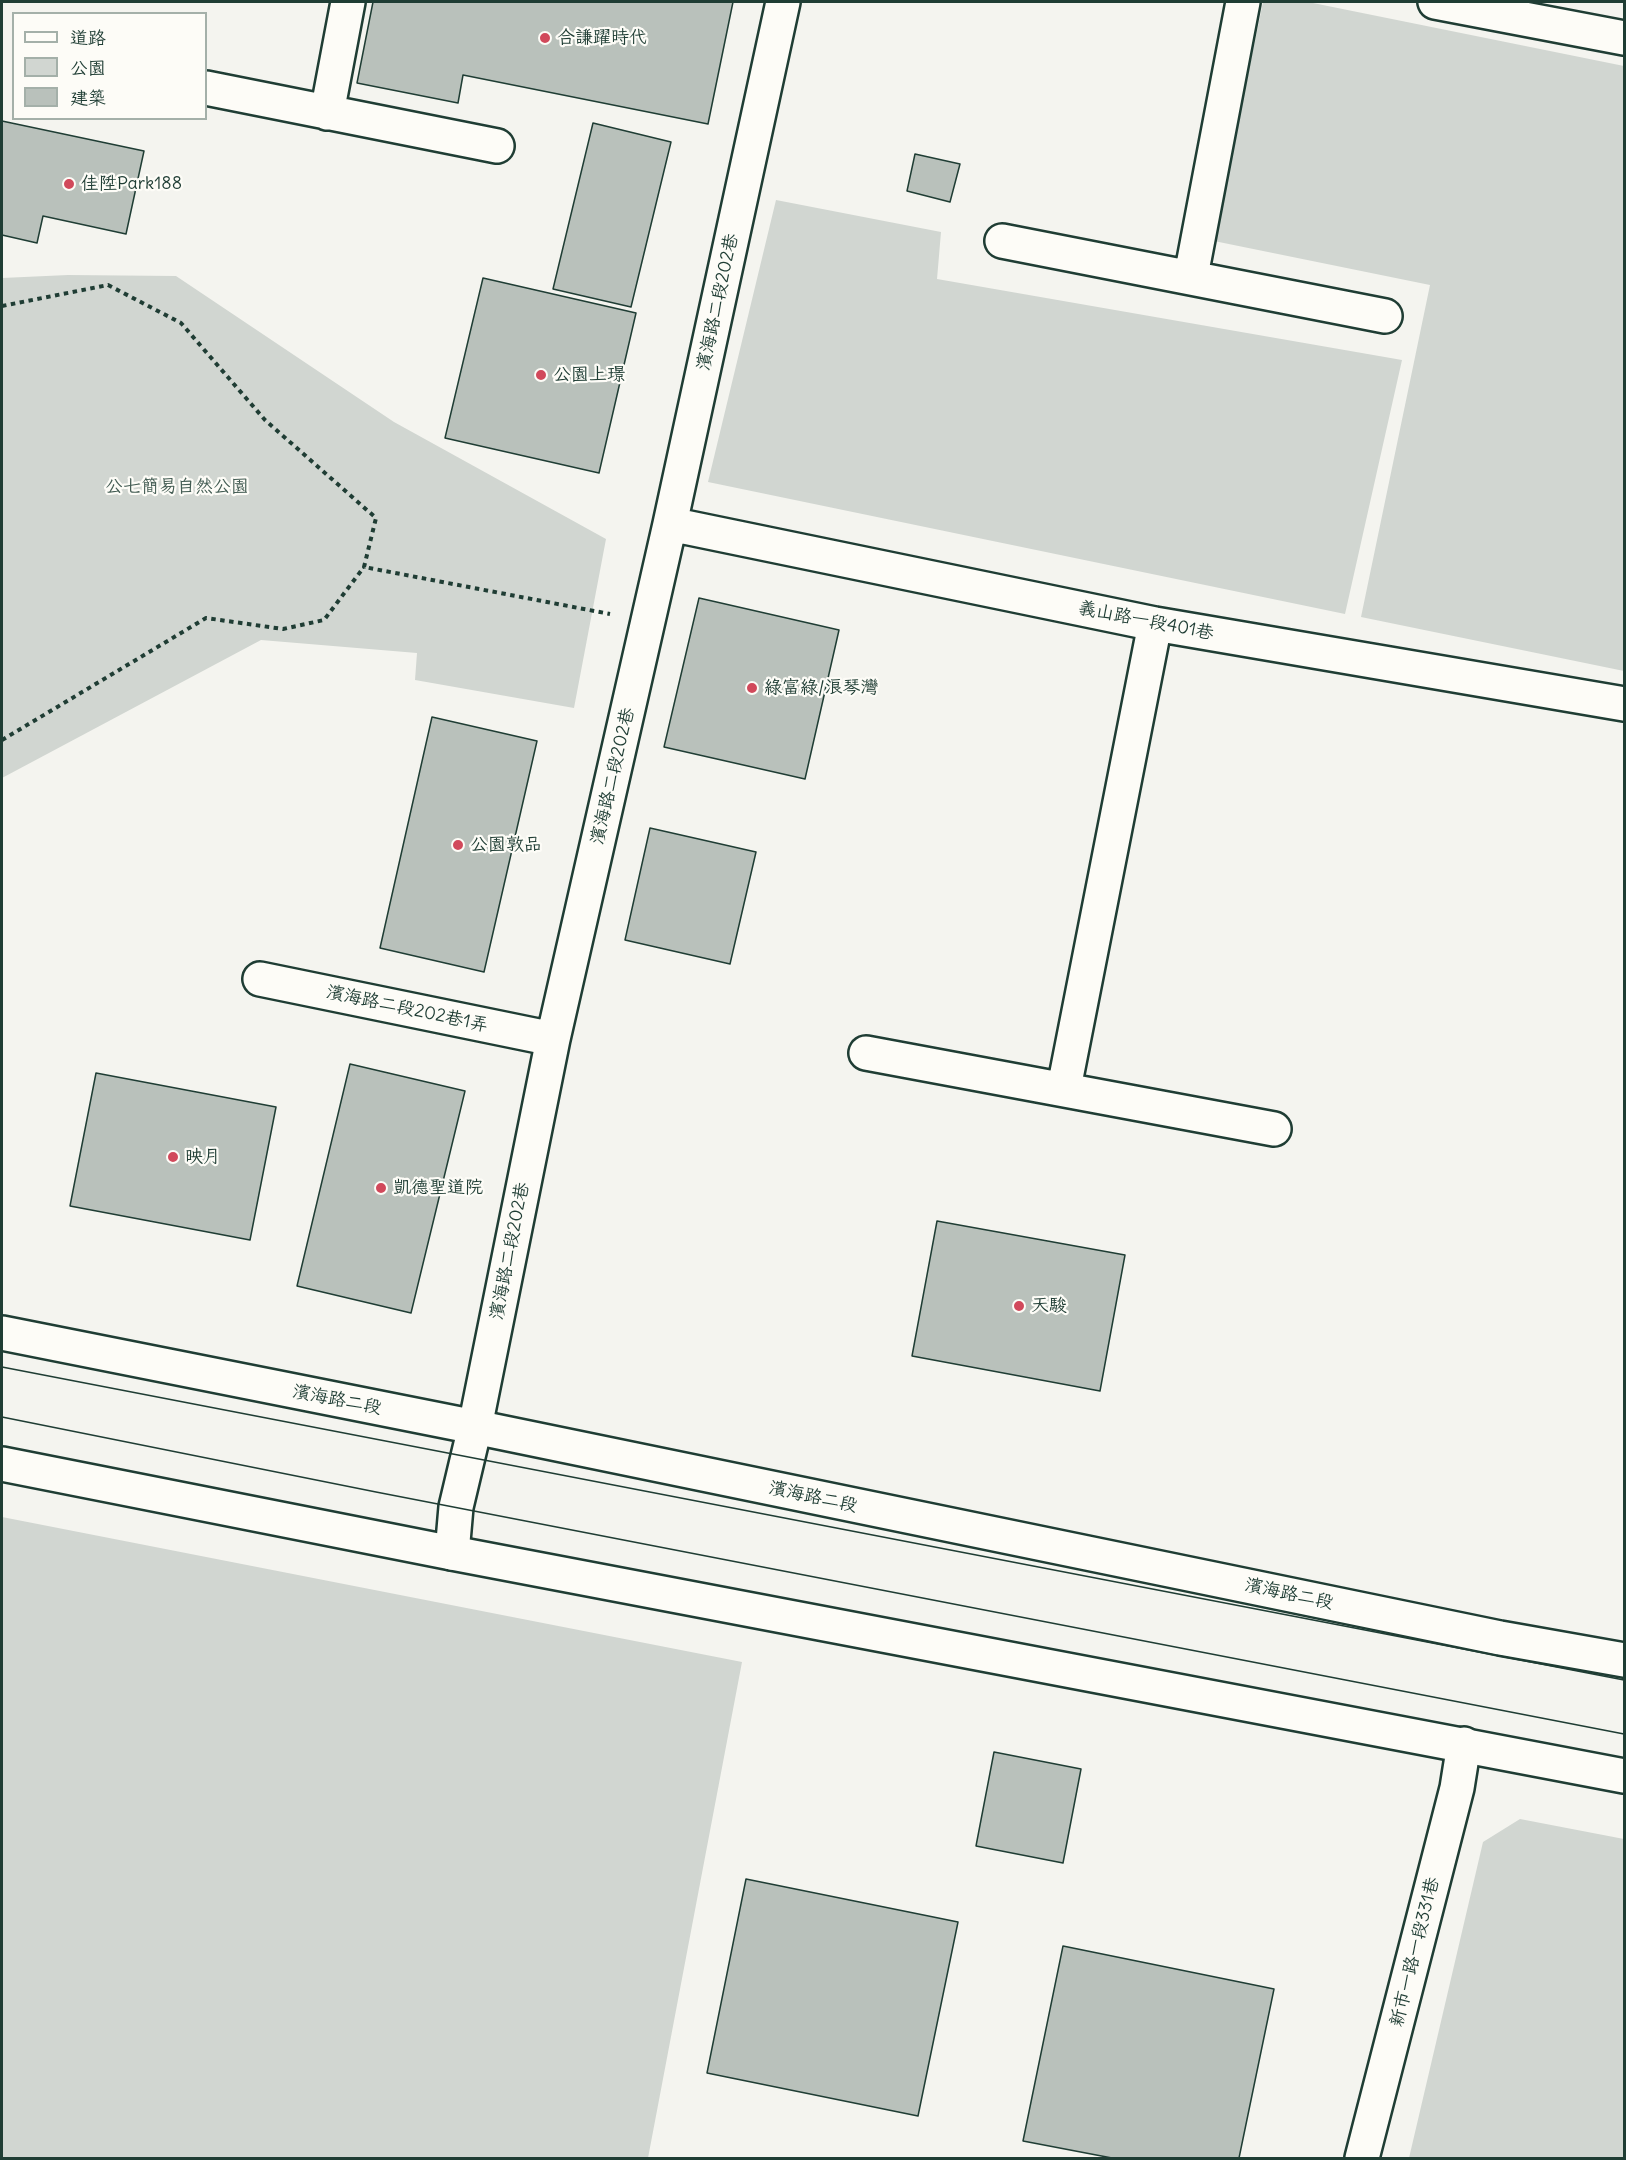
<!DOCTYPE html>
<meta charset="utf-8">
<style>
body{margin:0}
#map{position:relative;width:1626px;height:2160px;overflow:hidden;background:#f4f4ef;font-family:Delius,"LXGW WenKai TC",sans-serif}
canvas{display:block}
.frame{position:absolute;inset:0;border:3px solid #1f3d34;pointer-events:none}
.legend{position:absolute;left:12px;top:12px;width:195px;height:108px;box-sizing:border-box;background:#fdfcf7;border:2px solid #a4b0a9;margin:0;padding:8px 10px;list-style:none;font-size:18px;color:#1f3d34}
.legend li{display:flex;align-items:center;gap:12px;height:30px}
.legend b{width:30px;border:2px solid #a4b0a9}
</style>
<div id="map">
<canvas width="1626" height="2160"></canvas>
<div class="frame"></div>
<ul class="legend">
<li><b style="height:8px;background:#fdfcf7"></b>道路</li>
<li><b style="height:16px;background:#d1d6d1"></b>公園</li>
<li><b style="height:16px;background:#b9c1bb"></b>建築</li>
</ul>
</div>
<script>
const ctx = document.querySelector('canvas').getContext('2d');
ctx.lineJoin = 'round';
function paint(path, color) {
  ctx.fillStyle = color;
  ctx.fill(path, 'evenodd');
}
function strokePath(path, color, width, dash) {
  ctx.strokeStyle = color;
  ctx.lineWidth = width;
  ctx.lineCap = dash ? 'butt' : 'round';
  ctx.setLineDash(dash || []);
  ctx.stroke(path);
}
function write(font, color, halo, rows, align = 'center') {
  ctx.font = font + ' Delius,"LXGW WenKai TC",sans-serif';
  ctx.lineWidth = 4.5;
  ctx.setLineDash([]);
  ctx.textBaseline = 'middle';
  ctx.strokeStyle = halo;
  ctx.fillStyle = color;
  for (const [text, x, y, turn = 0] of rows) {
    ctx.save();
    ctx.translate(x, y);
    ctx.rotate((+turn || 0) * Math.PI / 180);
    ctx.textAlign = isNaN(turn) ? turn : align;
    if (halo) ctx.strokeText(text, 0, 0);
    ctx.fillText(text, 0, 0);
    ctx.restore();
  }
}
const green = new Path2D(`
 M 1263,2 L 1308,2 L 1624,66 L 1624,671 L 1361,617 L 1430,285 L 1214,241 Z
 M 776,200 L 941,232 L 937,279 L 1402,360 L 1345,614 L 708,482 Z
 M 68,275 L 176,276 L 394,422 L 606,539 L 574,708 L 415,680 L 417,653 L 261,640 L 2,778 L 2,278 Z
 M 2,1517 L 742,1662 L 648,2158 L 2,2158 Z
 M 1520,1819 L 1624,1839 L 1624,2158 L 1409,2158 L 1483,1842 Z`);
const building = new Path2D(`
 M 373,2 L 733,2 L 708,124 L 463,75 L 458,103 L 357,83 Z
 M 2,121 L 144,151 L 126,234 L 43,216 L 37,243 L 2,235 Z
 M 593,123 L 671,142 L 631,307 L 553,289 Z
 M 915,154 L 960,164 L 950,202 L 907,191 Z
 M 483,278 L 636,313 L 599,473 L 445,438 Z
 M 699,598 L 839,630 L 805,779 L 664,747 Z
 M 432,717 L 537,741 L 484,972 L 380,948 Z
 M 650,828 L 756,852 L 730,964 L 625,940 Z
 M 350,1064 L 465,1091 L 411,1313 L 297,1286 Z
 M 96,1073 L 276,1107 L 250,1240 L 70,1206 Z
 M 937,1221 L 1125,1255 L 1100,1391 L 912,1356 Z
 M 994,1752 L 1081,1769 L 1063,1863 L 976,1846 Z
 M 746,1879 L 958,1922 L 918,2116 L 707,2073 Z
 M 1063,1946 L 1274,1989 L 1239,2158 L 1112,2158 L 1023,2141 Z`);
const path = new Path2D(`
 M 2,306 L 108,285 L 181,323 L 265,420 L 376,518 L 364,567 L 610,614
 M 2,740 L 206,618 L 283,629 L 324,620 L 364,567`);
const minor = new Path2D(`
 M 1435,2 L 1624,38
 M 206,88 L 497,146
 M 327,113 L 348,2
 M 1002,241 L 1385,316
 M 1191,276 L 1243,2
 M 670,524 L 1155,624 L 1624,704
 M 260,979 L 553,1039
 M 866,1053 L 1274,1129
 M 1064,1088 L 1155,624
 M 452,1553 L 456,1507 L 475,1427 L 553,1039 L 670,524 L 783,2
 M 1362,2158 L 1457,1788 L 1464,1744`);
const tertiary = new Path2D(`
 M 2,1333 L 475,1427 L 1500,1638 L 1624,1660
 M 2,1464 L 452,1553 L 1624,1776`);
const tram = new Path2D(`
 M 2,1367 L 1624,1680
 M 2,1417 L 376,1492 L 1624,1734`);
const markers = [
 [545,38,6,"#d1495b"],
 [69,184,6,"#d1495b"],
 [541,375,6,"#d1495b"],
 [752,688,6,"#d1495b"],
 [458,845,6,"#d1495b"],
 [173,1157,6,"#d1495b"],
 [381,1188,6,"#d1495b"],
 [1019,1306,6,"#d1495b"]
];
const poiNames = [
 ["合謙躍時代",557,38],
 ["佳陞Park188",81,184],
 ["公園上璟",553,375],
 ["綠富綠/浪琴灣",764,688],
 ["公園敦品",470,845],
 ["映月",185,1157],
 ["凱德聖道院",393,1188],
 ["天駿",1031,1306]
];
const streetNames = [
 ["濱海路二段202巷",718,302,-78],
 ["義山路一段401巷",1146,621,11],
 ["濱海路二段202巷",613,776,-77],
 ["濱海路二段202巷1弄",407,1009,12],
 ["濱海路二段202巷",510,1251,-79],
 ["濱海路二段",337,1400,11],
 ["濱海路二段",813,1497,12],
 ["濱海路二段",1289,1594,12],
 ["新市一路一段331巷",1415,1952,-76]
];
const parkNames = [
 ["公七簡易自然公園",177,487]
];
paint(green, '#d1d6d1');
paint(building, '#b9c1bb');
strokePath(building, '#1f3d34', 1.5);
strokePath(minor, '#1f3d34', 38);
strokePath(tertiary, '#1f3d34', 38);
strokePath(path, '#1f3d34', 4, [4.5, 4.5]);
strokePath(minor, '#fdfcf7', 33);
strokePath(tertiary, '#fdfcf7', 33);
strokePath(tram, '#1f3d34', 1.5);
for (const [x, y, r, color] of markers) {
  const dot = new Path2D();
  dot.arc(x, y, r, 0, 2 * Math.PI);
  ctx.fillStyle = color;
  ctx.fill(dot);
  strokePath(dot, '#fdfcf7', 2);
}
write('18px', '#1f3d34', '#fdfcf7', poiNames, 'left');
write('18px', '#1f3d34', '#fdfcf7', streetNames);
write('18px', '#435c53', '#fdfcf7', parkNames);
</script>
